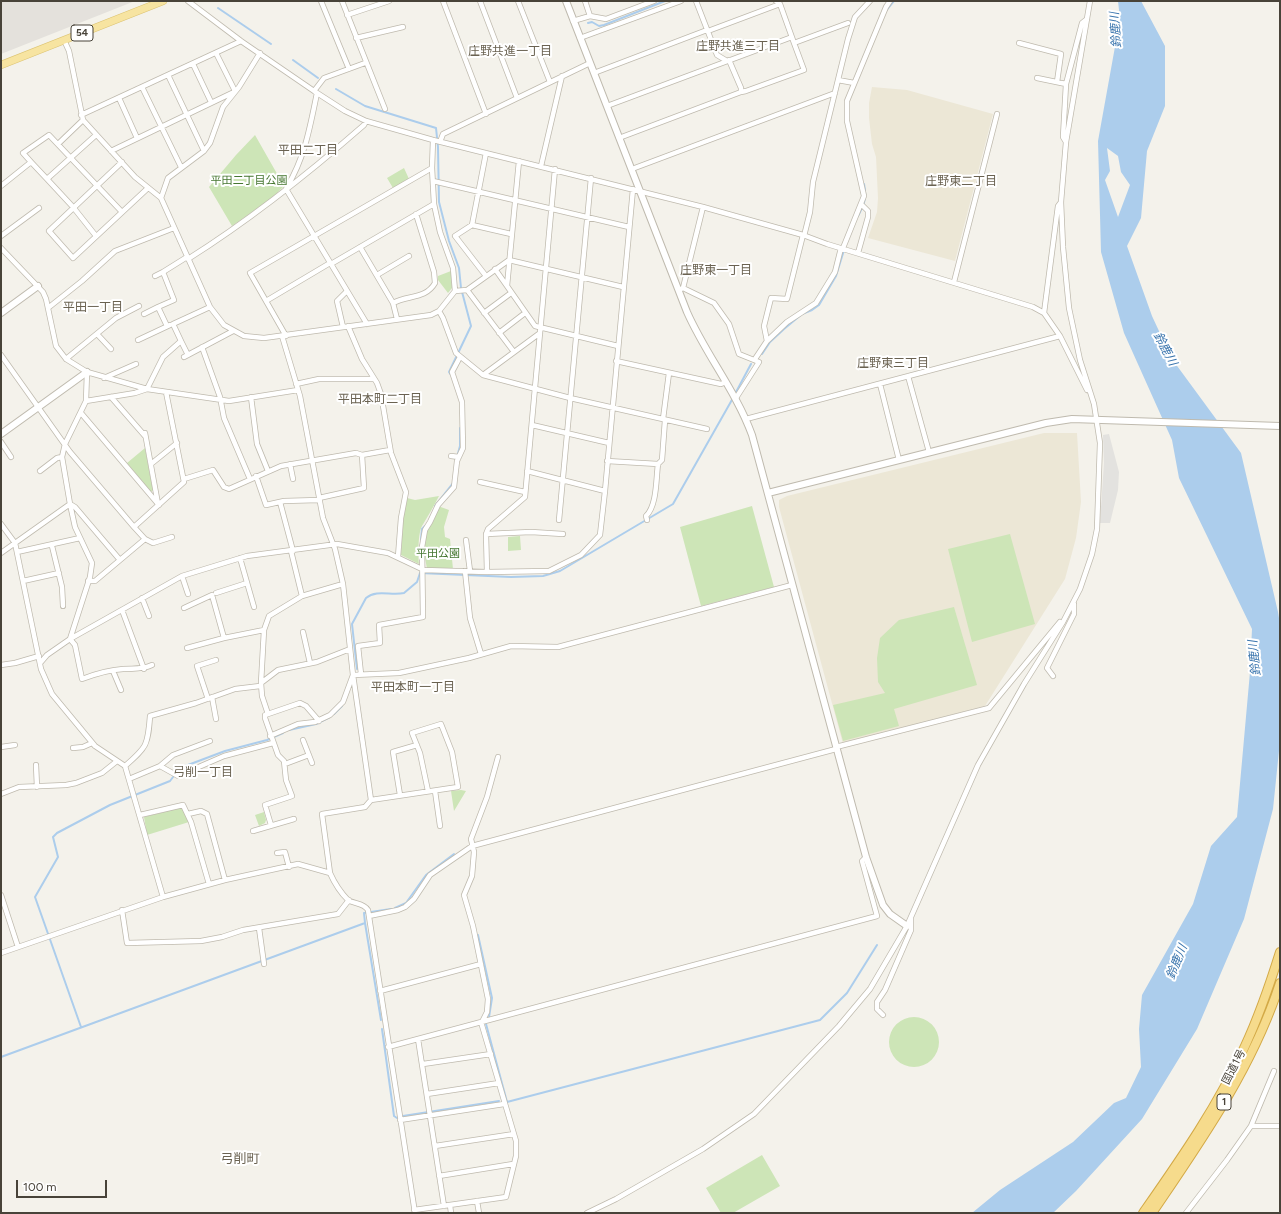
<!DOCTYPE html>
<meta charset="utf-8">
<style>
body{margin:0}
#map{position:relative;width:1281px;height:1214px;overflow:hidden;background:#f4f2eb;font-family:Figtree,sans-serif}
canvas{display:block}
.frame{position:absolute;inset:0;border:2px solid #484339;pointer-events:none}
.scale{position:absolute;left:16px;top:1180px;width:91px;height:18px;box-sizing:border-box;border:2px solid #484339;border-top:0;padding-left:5px;font-size:12px;line-height:14px;white-space:nowrap;color:#484339;-webkit-text-stroke:3px #fff;paint-order:stroke}
</style>
<div id="map">
<canvas width="1281" height="1214"></canvas>
<div class="frame"></div>
<div class="scale">100 m</div>
</div>
<script>
const ctx = document.querySelector('canvas').getContext('2d');
ctx.lineJoin = 'round';
function paint(path, color) {
  ctx.fillStyle = color;
  ctx.fill(path, 'evenodd');
}
function strokePath(path, color, width, dash) {
  ctx.strokeStyle = color;
  ctx.lineWidth = width;
  ctx.lineCap = dash ? 'butt' : 'round';
  ctx.setLineDash(dash || []);
  ctx.stroke(path);
}
function write(font, color, halo, rows, align = 'center') {
  ctx.font = font + ' Figtree,"Noto Sans JP",sans-serif';
  ctx.lineWidth = 4;
  ctx.setLineDash([]);
  ctx.textBaseline = 'middle';
  ctx.strokeStyle = halo;
  ctx.fillStyle = color;
  for (const [text, x, y, turn = 0] of rows) {
    ctx.save();
    ctx.translate(x, y);
    ctx.rotate((+turn || 0) * Math.PI / 180);
    ctx.textAlign = isNaN(turn) ? turn : align;
    if (halo) ctx.strokeText(text, 0, 0);
    ctx.fillText(text, 0, 0);
    ctx.restore();
  }
}
const industrial = new Path2D(`
 M 1,1 L 135,1 L 1,54 Z`);
const education = new Path2D(`
 M 872,87 L 907,90 L 993,114 L 955,261 L 868,238 L 877,212 L 878,198 L 876,157 L 872,144 L 869,118 L 869,103 Z
 M 1044,433 L 1077,433 L 1081,502 L 1076,538 L 1065,579 L 985,706 L 843,744 L 779,507 L 779,500 L 787,496 Z`);
const green = new Path2D(`
 M 255,135 L 284,186 L 271,199 L 232,226 L 209,187 L 236,155 Z
 M 404,168 L 409,179 L 393,188 L 387,178 Z
 M 451,271 L 452,288 L 448,293 L 438,280 L 438,276 Z
 M 145,448 L 153,490 L 151,492 L 127,463 Z
 M 439,496 C 434,506 428,516 422,526 C 418,533 418,555 419,564 L 401,555 L 403,518 L 407,498 L 415,500 Z
 M 438,506 L 449,510 L 444,527 L 445,537 L 450,539 L 453,569 L 427,569 L 424,552 L 426,531 L 431,525 Z
 M 752,506 L 774,587 L 701,606 L 680,527 Z
 M 1010,534 L 1035,624 L 972,642 L 948,549 Z
 M 520,536 L 521,550 L 508,551 L 508,537 Z
 M 954,607 L 977,685 L 894,709 L 899,726 L 843,741 L 833,705 L 885,693 L 878,682 L 877,658 L 880,638 L 899,620 Z
 M 461,790 L 466,791 L 454,811 L 451,791 Z
 M 179,808 L 183,809 L 189,822 L 147,835 L 144,817 Z
 M 264,812 L 266,820 L 265,823 L 259,826 L 255,815 Z
 M889 1042a25 25 0 1 1 50 0a25 25 0 1 1-50 0Z
 M 762,1155 L 780,1186 L 733,1213 L 721,1213 L 706,1188 Z`);
const parking = new Path2D(`
 M 1109,434 L 1119,472 L 1118,490 L 1110,523 L 1100,523 L 1104,463 L 1103,435 Z`);
const water = new Path2D(`
 M 1118,1 L 1141,1 L 1165,46 L 1165,106 L 1147,151 L 1141,218 L 1127,246 L 1152,316 L 1172,359 L 1241,453 L 1278,612 L 1280,624 L 1280,741 L 1273,809 L 1244,919 L 1197,1029 L 1142,1119 L 1076,1191 L 1053,1213 L 972,1213 L 1000,1190 L 1073,1142 L 1114,1103 L 1126,1098 L 1141,1067 L 1139,1029 L 1142,995 L 1193,904 L 1211,846 L 1237,817 L 1250,672 L 1252,629 L 1179,478 L 1172,440 L 1124,333 L 1101,252 L 1098,141 L 1120,19 ZM 1107,148 L 1118,156 L 1121,172 L 1130,185 L 1118,217 L 1105,180 L 1110,171 Z`);
const stream = new Path2D(`
 M 218,8 L 271,44
 M 886,11 L 894,1
 M 588,23 L 592,22 L 599,26 L 604,25 L 665,1
 M 293,60 L 318,78
 M 336,89 L 365,106 L 436,128 L 438,147 L 439,202 L 449,241 L 459,268 L 461,288 L 471,326 L 449,372 L 451,375
 M 858,216 C 864,205 867,198 864,184
 M 762,354 L 770,342 L 784,329 L 802,314 L 812,310 L 819,305 L 836,276 L 844,250
 M 735,394 L 751,364
 M 457,457 L 460,446 L 460,428
 M 435,506 L 453,483
 M 421,539 L 422,529 L 425,526
 M 357,669 L 352,624 L 366,598 C 377,589 391,596 404,593 L 417,582 L 420,573 L 511,577 L 543,576 L 560,571 L 673,504 L 733,398
 M 334,714 L 342,706
 M 289,730 L 316,724 L 330,717
 M 395,908 L 406,903 L 426,875 L 454,854
 M 365,923 L 381,1020
 M 478,935 L 492,998 L 489,1017
 M 486,1024 L 507,1102 L 820,1020 L 847,993 L 877,945
 M 81,1027 L 35,897 L 58,857 L 53,837 L 57,833 L 110,805 L 170,781 L 180,768 L 225,751 L 267,740 L 283,733
 M 382,1029 L 394,1116 L 397,1118
 M 1,1057 L 365,923 L 364,913 L 391,909
 M 403,1116 L 499,1101`);
const minor = new Path2D(`
 M 188,1 L 241,41 L 314,91 L 345,111 L 366,121 L 433,140 L 703,207 L 803,235 L 827,244 L 1033,307 L 1044,313 L 1060,336 L 1087,390
 M 321,1 L 349,69
 M 342,1 L 385,109
 M 443,1 L 486,114
 M 480,1 L 517,98
 M 518,1 L 550,82
 M 585,1 L 590,16
 M 696,1 L 717,55 L 727,61
 M 776,1 L 780,4 L 794,43 L 848,23
 M 347,15 L 389,1
 M 573,21 L 590,16 L 606,19 L 654,1
 M 708,31 L 780,4
 M 356,38 L 403,27
 M 580,38 L 681,1
 M 64,40 L 69,51 L 83,120 L 135,177 L 161,198 L 210,307 L 224,325 L 244,336 L 264,338 L 431,315 L 439,311 L 455,291 L 453,268 L 440,232 L 434,204 L 432,168 L 433,140
 M 1019,43 L 1061,54 L 1057,82
 M 216,53 L 235,91
 M 729,60 L 741,88 L 741,92 L 746,91 L 804,70 L 794,43
 M 193,64 L 211,102
 M 594,73 L 707,30
 M 168,75 L 204,151
 M 1037,78 L 1066,84
 M 838,80 L 854,83
 M 142,87 L 181,167
 M 314,91 L 324,78 L 365,63
 M 119,98 L 137,138
 M 607,106 L 792,37
 M 81,115 L 241,41
 M 619,138 L 741,92
 M 440,142 L 443,134 L 590,63
 M 1066,142 L 1063,137 L 1066,84 L 1082,23 L 1087,19
 M 58,144 L 83,120
 M 111,151 L 232,93
 M 486,153 L 472,225 L 455,236 L 486,276
 M 519,161 L 507,286 L 535,326 L 618,346
 M 31,162 L 23,153 L 49,135 L 122,212
 M 122,162 L 49,231 L 73,258 L 148,188
 M 541,166 L 562,76
 M 632,169 L 835,93
 M 47,179 L 73,207 L 96,236
 M 433,181 L 629,227
 M 1,186 L 31,162 L 47,179 L 96,135
 M 287,187 C 305,157 310,127 317,93
 M 286,189 L 367,324
 M 161,198 L 168,178 L 204,151 L 210,143 L 223,107 L 239,87 L 260,53
 M 472,225 L 511,234
 M 1,236 L 39,208
 M 804,236 L 810,212 L 813,182 L 848,39 L 855,17 L 870,1
 M 360,247 L 393,303 L 397,319
 M 1,248 L 43,292 L 46,299 L 56,346 L 66,359 L 87,372 L 147,389 L 229,401 L 298,390
 M 843,248 L 864,196 L 847,121 L 847,101 L 886,7 L 890,1
 M 858,253 L 868,217 L 868,211 L 861,204
 M 188,259 C 250,220 308,174 364,125 L 366,121
 M 330,263 L 266,301 L 250,273 L 432,168
 M 331,264 L 434,204
 M 495,269 L 507,286
 M 377,275 L 409,256
 M 155,276 L 163,272
 M 954,282 L 997,114
 M 683,288 L 714,303 L 729,324 L 739,354 L 759,362 L 736,398
 M 681,289 L 683,288 L 703,207
 M 467,290 L 514,352
 M 455,291 L 467,290 L 509,260 L 623,287
 M 266,301 L 286,336
 M 393,303 C 408,295 426,299 435,283 L 434,272 L 416,214
 M 48,308 L 82,281 L 115,251 L 174,228
 M 439,311 L 443,318 L 456,353 L 483,375 L 570,398 L 707,429
 M 484,313 L 511,293
 M 1044,313 L 1058,206 L 1061,202
 M 144,314 L 158,307
 M 167,326 L 158,307 L 174,300 L 163,272 L 187,257
 M 348,326 L 362,359 L 377,383 L 381,394 L 391,453 L 406,492 L 401,518 L 398,557
 M 343,327 L 337,301 L 347,291
 M 499,333 L 525,313
 M 97,334 L 111,349
 M 282,336 L 300,396 L 323,518 L 335,549 L 343,584 L 353,675 L 371,800 L 365,807 L 322,814 L 330,873 C 334,882 341,893 348,900 C 354,904 364,903 368,910 L 415,1213
 M 138,340 L 170,325
 M 181,341 L 188,355
 M 767,341 L 764,326 L 771,298 L 787,299 L 803,235
 M 202,347 L 220,397 L 224,418 L 250,479
 M 1,355 L 70,452 L 134,527
 M 184,357 L 233,331
 M 66,359 L 116,318 L 139,306
 M 755,359 L 767,341 L 787,322 L 816,303 L 835,272 L 841,248
 M 616,361 L 721,384 L 726,382
 M 483,375 L 540,333
 M 908,376 L 929,452
 M 104,378 L 136,364
 M 296,384 L 319,379 L 374,379
 M 880,384 L 899,460
 M 111,397 L 145,436
 M 251,397 L 257,444 L 268,471
 M 86,401 L 135,393 L 147,389 L 163,357 L 181,341 L 173,324 L 210,307
 M 81,413 L 159,505
 M 663,419 L 669,373
 M 746,419 L 1060,336
 M 532,425 L 609,443
 M 145,433 L 158,504
 M 1,442 L 11,457
 M 451,456 L 459,457
 M 607,461 L 658,464 L 662,460 L 665,420
 M 151,464 L 177,443
 M 290,464 L 293,479
 M 40,471 L 57,458 L 62,457
 M 527,471 L 605,491 L 633,189
 M 256,476 L 266,505 L 284,501 L 319,500
 M 184,479 L 213,470 L 224,487 L 229,489 L 281,466 L 356,453 L 362,455 L 390,450
 M 480,482 L 525,492
 M 319,498 L 364,488 L 362,455
 M 280,502 L 293,551
 M 70,504 L 75,507 L 120,560
 M 559,520 L 591,178
 M 647,520 L 646,516 C 657,506 656,479 658,464
 M 1,524 L 15,543 L 41,669 L 52,694 L 95,746 L 125,766 L 163,897
 M 486,534 L 531,532 L 563,534
 M 145,539 L 153,543 L 172,537
 M 466,540 L 470,571
 M 52,546 L 62,587 L 63,606
 M 291,551 L 302,596
 M 17,552 L 80,538
 M 1,553 L 70,504
 M 240,558 L 254,607
 M 465,571 L 470,618 L 481,654
 M 487,572 L 549,571 L 581,555 L 600,535 L 605,491
 M 182,576 L 188,594
 M 23,581 L 59,573
 M 88,581 L 95,581 L 145,539 L 134,527 L 184,482 L 166,392
 M 216,593 L 247,583
 M 142,598 L 149,616
 M 184,608 L 212,595 L 224,638
 M 122,610 L 144,669
 M 303,632 L 310,663
 M 70,639 L 90,577 L 92,563 L 75,527 L 70,504 L 62,457 L 65,444 L 86,401 L 87,372
 M 70,639 L 75,645 L 82,679 C 95,674 109,670 123,669 C 134,668 141,670 152,665
 M 187,648 L 224,638 L 264,630 L 269,616 L 302,596 L 343,584
 M 41,662 L 47,655 L 70,639 L 182,576 L 247,556 L 337,544 L 388,553 L 424,570 L 487,572 L 486,534 L 488,529 L 525,497 L 555,169
 M 1,665 L 15,663 L 39,656
 M 113,671 L 121,690
 M 361,674 L 358,646 L 380,643 L 379,625 L 423,617 L 422,547 L 425,530 L 430,522 L 438,505 L 454,487 L 457,461 L 463,448 L 462,402 L 452,372 L 460,357
 M 353,675 L 399,673 L 469,658 L 511,646 L 558,647 L 792,585
 M 1053,676 L 1047,668 L 1074,614 L 1074,604
 M 261,683 L 264,630
 M 212,697 L 216,719
 M 208,699 L 197,666 L 216,660
 M 268,714 L 300,703 L 306,706 L 319,721
 M 270,736 L 298,724 L 315,722 L 330,715 L 343,702 L 353,675
 M 303,740 L 312,763
 M 1,747 L 15,745
 M 836,747 L 989,708 L 1060,622
 M 73,748 L 83,747 L 92,743
 M 285,764 L 309,755
 M 36,765 L 37,787
 M 125,766 C 147,747 148,745 150,716 L 196,703 L 235,689 L 260,686
 M 160,766 L 173,755 L 210,741
 M 129,779 L 160,766 L 178,776 L 224,756 L 273,743
 M 435,791 L 440,826
 M 1,794 L 19,787 L 66,785 L 76,783 L 102,773 L 117,761
 M 400,795 L 393,752 L 417,745
 M 371,800 L 458,787 L 452,752 L 441,724 L 412,733 L 420,753 L 428,791
 M 188,814 L 201,811 L 207,814 L 225,880
 M 140,815 L 183,805 L 191,822 L 209,884
 M 271,825 L 265,805 L 292,796 L 286,780 L 284,761 L 278,755 L 265,718 L 265,715 L 268,714 L 262,696 L 261,683 L 278,670 L 317,662 L 350,649
 M 253,831 L 294,819
 M 277,853 L 285,852 L 289,867
 M 1,895 L 18,947
 M 122,910 L 127,943 L 201,941 L 222,937 L 243,930 L 338,914 L 349,900
 M 369,916 L 398,910 L 405,907 L 414,899 L 430,875 L 472,846 L 836,749
 M 259,928 L 264,964
 M 1,953 L 163,897 L 225,880 L 298,864 L 330,873
 M 380,991 L 481,964
 M 883,1015 L 877,1009 L 877,1002 L 885,990 L 911,930 L 911,918
 M 482,1022 L 487,1012 L 488,999 L 473,926 L 464,895 L 472,876 L 474,852 L 471,839 L 487,797 L 498,757
 M 418,1039 L 444,1206
 M 388,1047 L 877,916 L 862,861 L 866,857
 M 423,1064 L 491,1054
 M 427,1094 L 499,1083
 M 400,1120 L 504,1104
 M 1251,1126 L 1280,1126
 M 435,1146 L 514,1134
 M 439,1176 L 513,1164
 M 477,1201 L 479,1213
 M 450,1205 L 451,1213
 M 414,1210 L 506,1197 L 516,1156 L 516,1141 L 481,1022
 M 587,1213 L 616,1199 L 703,1149 L 754,1114 L 839,1026 L 870,989 L 907,926 L 978,765 L 1024,684 L 1063,622 L 1080,589 L 1092,554 L 1097,529 L 1100,443 L 1094,404 L 1080,360 L 1069,308 L 1063,247 L 1061,202 L 1066,142 L 1090,1
 M 1186,1213 L 1227,1160 L 1251,1126 L 1274,1071`);
const tertiary = new Path2D(`
 M 566,1 L 687,312 C 706,355 736,391 752,435 L 866,857 L 883,905 L 890,914 L 907,926
 M 1,313 L 38,286
 M 1,434 L 87,372
 M 768,493 L 1046,423 L 1072,419 L 1280,426`);
const primary = new Path2D(`
 M 1,65 L 163,1`);
const trunk = new Path2D(`
 M 1143,1213 C 1180,1160 1218,1106 1245,1046 C 1259,1016 1270,984 1280,952
 M 1152,1213 C 1201,1141 1253,1067 1280,983`);
const shields = [
 [82,33,22],
 [1224,1102,14]
];
const shieldNames = [
 ["54",82,33],
 ["1",1224,1102]
];
const parkNames = [
 ["平田二丁目公園",249,181],
 ["平田公園",438,554]
];
const streetNames = [
 ["国道1号",1234,1067,-63]
];
const waterNames = [
 ["鈴鹿川",1116,30,-94],
 ["鈴鹿川",1165,349,62],
 ["鈴鹿川",1255,658,-96],
 ["鈴鹿川",1177,962,-68]
];
const neighbourhoodNames = [
 ["庄野共進三丁目",738,46],
 ["庄野共進一丁目",510,51],
 ["平田二丁目",308,150],
 ["庄野東二丁目",961,181],
 ["庄野東一丁目",716,270],
 ["平田一丁目",93,307],
 ["庄野東三丁目",893,363],
 ["平田本町二丁目",380,399],
 ["平田本町一丁目",413,687],
 ["弓削一丁目",203,772]
];
const quarterNames = [
 ["弓削町",240,1159]
];
paint(industrial, '#e4e1dc');
paint(education, '#ece7d6');
paint(green, '#cde5b7');
paint(parking, '#e3e2df');
paint(water, '#accdec');
strokePath(stream, '#accdec', 2);
strokePath(minor, '#bfbaae', 6);
strokePath(tertiary, '#bfbaae', 8);
strokePath(primary, '#dcc371', 8);
strokePath(trunk, '#d3a946', 10);
strokePath(minor, '#fff', 4.5);
strokePath(tertiary, '#fff', 6);
strokePath(primary, '#f7e4a1', 7);
strokePath(trunk, '#f6db8c', 8);
for (const [x, y, w] of shields) {
  const box = new Path2D();
  box.roundRect(x - w / 2, y - 8, w, 16, 3);
  ctx.fillStyle = '#fff';
  ctx.fill(box);
  strokePath(box, '#484339', 1);
}
write('bold 10px', '#484339', null, shieldNames);
write('11px', '#457630', '#fff', parkNames);
write('11px', '#484339', '#fff', streetNames);
write('italic 12px', '#3974ad', '#fff', waterNames);
write('12px', '#6a6251', '#fff', neighbourhoodNames);
write('13px', '#6a6251', '#fff', quarterNames);
</script>
